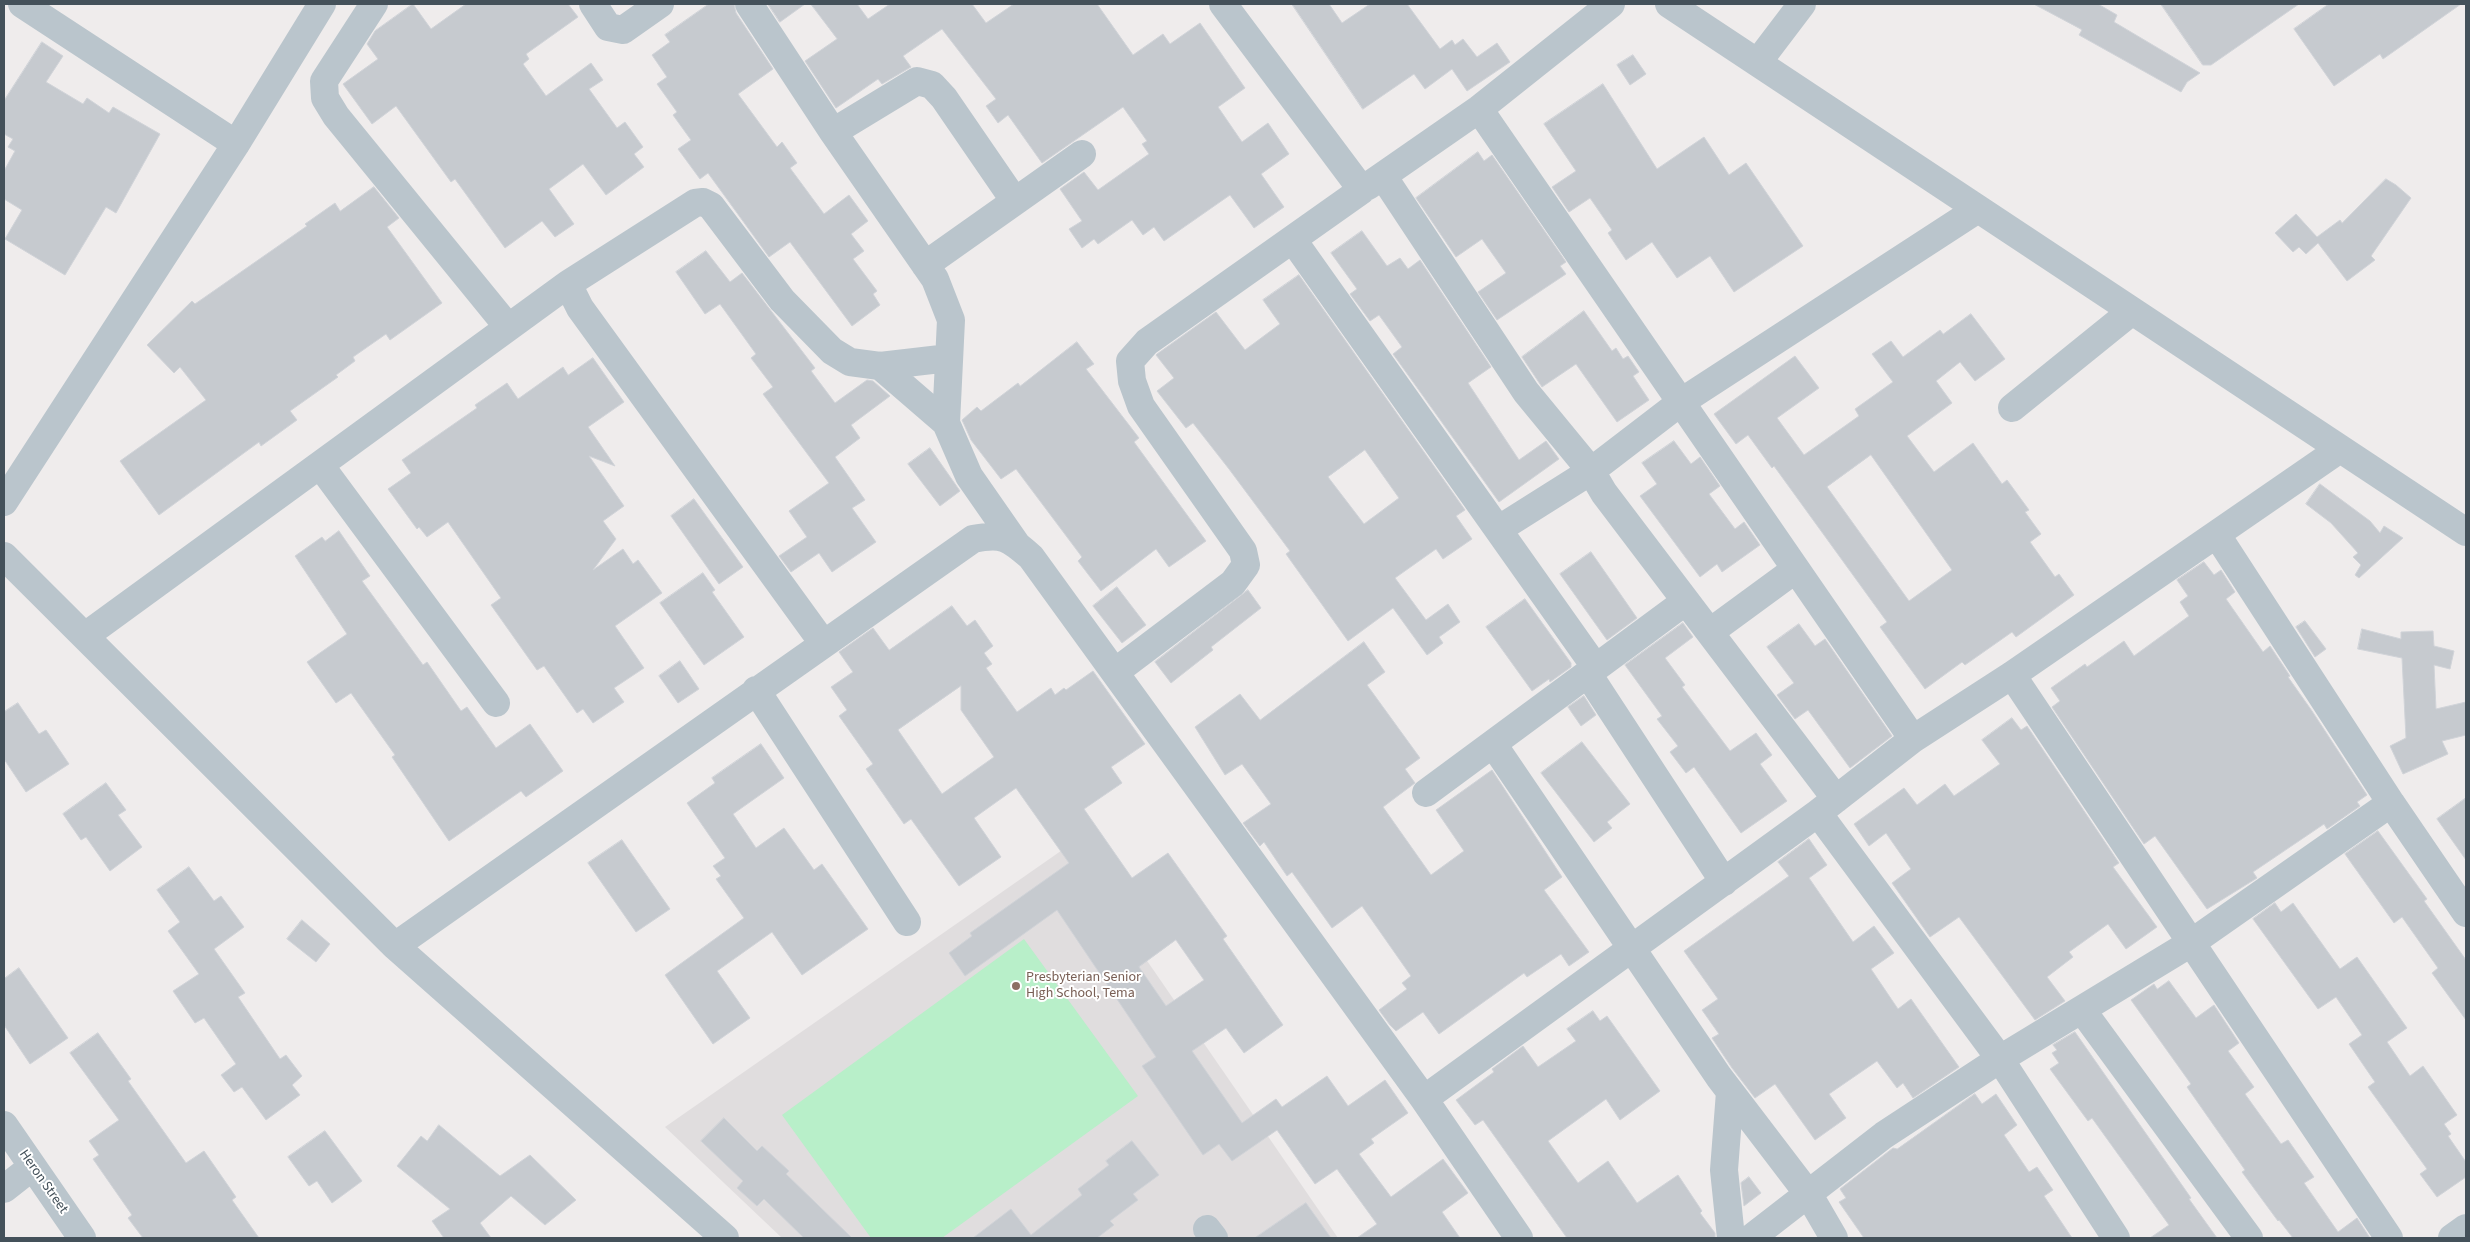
<!DOCTYPE html>
<style>
body{margin:0}
#map{position:relative;width:2470px;height:1242px;overflow:hidden;background:#efecec;font-family:"Source Sans 3",sans-serif}
canvas{display:block}
.frame{position:absolute;inset:0;border:5px solid #44515a;pointer-events:none}
</style>
<div id="map">
<canvas width="2470" height="1242"></canvas>
<div class="frame"></div>
</div>
<script>
const ctx = document.querySelector('canvas').getContext('2d');
ctx.lineJoin = 'round';
function paint(path, color) {
  ctx.fillStyle = color;
  ctx.fill(path, 'evenodd');
}
function strokePath(path, color, width, dash) {
  ctx.strokeStyle = color;
  ctx.lineWidth = width;
  ctx.lineCap = dash ? 'butt' : 'round';
  ctx.setLineDash(dash || []);
  ctx.stroke(path);
}
function write(font, color, halo, rows, align = 'center') {
  ctx.font = font + ' "Source Sans 3",sans-serif';
  ctx.lineWidth = 4;
  ctx.setLineDash([]);
  ctx.textBaseline = 'middle';
  ctx.strokeStyle = halo;
  ctx.fillStyle = color;
  for (const [text, x, y, turn = 0] of rows) {
    ctx.save();
    ctx.translate(x, y);
    ctx.rotate((+turn || 0) * Math.PI / 180);
    ctx.textAlign = isNaN(turn) ? turn : align;
    if (halo) ctx.strokeText(text, 0, 0);
    ctx.fillText(text, 0, 0);
    ctx.restore();
  }
}
const education = new Path2D(`
 M 1068,846 L 1338,1238 L 782,1238 L 665,1127 Z`);
const green = new Path2D(`
 M 1024,939 L 1138,1096 L 942,1238 L 871,1238 L 782,1115 Z`);
const building = new Path2D(`
 M 413,4 L 431,29 L 466,4 L 568,4 L 578,17 L 526,54 L 529,59 L 523,64 L 546,96 L 591,63 L 603,80 L 589,89 L 617,128 L 625,122 L 643,147 L 634,154 L 644,167 L 606,195 L 583,164 L 549,189 L 574,224 L 555,237 L 542,221 L 505,248 L 455,179 L 451,182 L 396,106 L 372,124 L 343,84 L 378,59 L 367,44 L 375,31 Z
 M 709,4 L 734,4 L 736,13 L 773,69 L 738,94 L 777,147 L 782,142 L 797,163 L 790,168 L 824,214 L 849,195 L 868,221 L 851,234 L 864,251 L 853,259 L 877,291 L 873,294 L 880,305 L 852,326 L 790,242 L 769,257 L 708,173 L 700,179 L 678,149 L 691,140 L 673,115 L 677,112 L 657,84 L 667,77 L 652,55 L 670,42 L 665,35 Z
 M 768,4 L 805,4 L 780,22 Z
 M 811,4 L 857,4 L 868,19 L 890,4 L 972,4 L 986,23 L 1014,4 L 1097,4 L 1133,55 L 1163,34 L 1170,44 L 1200,23 L 1245,88 L 1218,107 L 1242,142 L 1268,123 L 1289,154 L 1261,174 L 1284,207 L 1254,228 L 1230,195 L 1164,241 L 1154,227 L 1143,235 L 1132,220 L 1098,244 L 1094,239 L 1082,248 L 1069,229 L 1082,221 L 1060,189 L 1084,172 L 1098,190 L 1149,154 L 1142,144 L 1147,141 L 1123,107 L 1042,163 L 1008,115 L 998,123 L 986,106 L 996,99 L 942,29 L 903,56 L 911,67 L 882,84 L 878,79 L 836,108 L 805,61 L 837,39 Z
 M 1292,4 L 1329,4 L 1342,23 L 1370,4 L 1407,4 L 1440,49 L 1452,40 L 1455,45 L 1463,39 L 1477,57 L 1497,43 L 1510,62 L 1467,91 L 1452,69 L 1425,89 L 1414,74 L 1363,109 Z
 M 2034,4 L 2098,4 L 2117,15 L 2114,22 L 2200,73 L 2187,82 L 2181,92 L 2079,35 L 2082,30 Z
 M 2161,4 L 2299,4 L 2211,65 L 2203,65 Z
 M 2329,4 L 2461,4 L 2383,59 L 2380,54 L 2334,86 L 2294,29 Z
 M 42,42 L 63,56 L 46,82 L 83,104 L 87,98 L 109,113 L 113,107 L 160,134 L 116,213 L 106,207 L 65,275 L 5,239 L 22,210 L 4,199 L 4,171 L 15,151 L 8,147 L 13,139 L 4,134 L 4,101 Z
 M 1633,55 L 1646,74 L 1630,85 L 1617,65 Z
 M 1603,84 L 1657,169 L 1704,137 L 1729,175 L 1746,163 L 1803,246 L 1734,292 L 1710,256 L 1677,278 L 1652,242 L 1626,260 L 1608,233 L 1612,230 L 1590,198 L 1569,212 L 1552,187 L 1576,171 L 1544,124 Z
 M 1478,152 L 1484,161 L 1492,155 L 1566,262 L 1560,266 L 1566,274 L 1497,320 L 1478,292 L 1506,273 L 1482,239 L 1456,257 L 1416,198 Z
 M 2386,179 L 2396,185 L 2411,198 L 2371,256 L 2375,260 L 2347,281 L 2318,243 L 2306,254 L 2299,247 L 2293,252 L 2275,233 L 2296,214 L 2317,237 L 2340,220 L 2342,223 Z
 M 374,187 L 399,218 L 387,227 L 442,303 L 390,340 L 386,334 L 353,357 L 355,361 L 336,375 L 338,377 L 290,411 L 297,420 L 261,446 L 259,442 L 159,515 L 120,461 L 206,400 L 180,367 L 174,373 L 147,345 L 192,301 L 195,304 L 307,226 L 305,224 L 335,203 L 340,211 Z
 M 1362,231 L 1387,266 L 1400,258 L 1408,269 L 1420,260 L 1491,367 L 1468,383 L 1519,460 L 1546,441 L 1559,459 L 1499,502 L 1393,354 L 1402,347 L 1379,315 L 1370,321 L 1350,294 L 1357,289 L 1331,253 Z
 M 706,251 L 730,282 L 742,273 L 815,368 L 811,371 L 835,403 L 867,380 L 873,381 L 890,396 L 851,425 L 860,438 L 835,457 L 865,500 L 852,508 L 876,542 L 832,572 L 819,553 L 791,572 L 779,556 L 807,537 L 789,511 L 829,483 L 763,394 L 773,387 L 751,358 L 756,354 L 720,304 L 705,314 L 676,272 Z
 M 1299,275 L 1465,510 L 1456,516 L 1472,539 L 1443,559 L 1436,549 L 1395,578 L 1426,620 L 1448,604 L 1460,622 L 1439,637 L 1443,643 L 1427,655 L 1393,608 L 1348,641 L 1286,554 L 1290,551 L 1229,469 L 1193,423 L 1186,428 L 1157,391 L 1174,378 L 1156,355 L 1157,354 L 1216,312 L 1245,350 L 1280,324 L 1263,300 ZM 1365,450 L 1399,498 L 1364,524 L 1328,477 Z
 M 1584,311 L 1612,351 L 1616,348 L 1623,359 L 1628,356 L 1639,372 L 1633,376 L 1649,400 L 1617,422 L 1576,364 L 1542,387 L 1522,357 Z
 M 1971,314 L 2005,359 L 1975,381 L 1960,362 L 1936,381 L 1952,403 L 1907,436 L 1934,472 L 1973,443 L 2002,484 L 2007,480 L 2029,510 L 2025,512 L 2041,534 L 2030,542 L 2055,577 L 2059,574 L 2074,595 L 2016,637 L 2012,632 L 1965,665 L 1962,662 L 1925,689 L 1880,627 L 1887,622 L 1774,466 L 1772,468 L 1748,435 L 1736,444 L 1714,414 L 1795,356 L 1819,388 L 1777,418 L 1804,455 L 1859,416 L 1855,409 L 1893,382 L 1872,354 L 1891,341 L 1903,357 L 1940,330 L 1943,334 ZM 1871,455 L 1952,570 L 1909,601 L 1827,487 Z
 M 1077,342 L 1094,364 L 1086,369 L 1139,438 L 1134,442 L 1206,541 L 1169,567 L 1156,549 L 1101,591 L 1078,561 L 1082,557 L 1016,469 L 1001,479 L 971,440 L 962,420 L 977,407 L 981,411 L 1018,383 L 1020,386 Z
 M 593,358 L 624,402 L 588,427 L 615,466 L 589,456 L 624,506 L 603,521 L 616,539 L 593,570 L 623,549 L 633,564 L 638,560 L 662,593 L 615,626 L 644,668 L 614,688 L 624,702 L 593,723 L 583,709 L 577,713 L 544,666 L 537,670 L 491,605 L 501,598 L 448,522 L 427,537 L 419,527 L 417,529 L 388,489 L 411,473 L 402,460 L 477,408 L 475,405 L 507,383 L 518,399 L 563,367 L 568,375 Z
 M 1674,441 L 1691,464 L 1700,457 L 1720,486 L 1709,494 L 1735,529 L 1744,522 L 1760,545 L 1722,572 L 1717,564 L 1700,577 L 1640,496 L 1657,484 L 1642,463 Z
 M 930,448 L 960,491 L 940,506 L 908,464 Z
 M 2320,484 L 2370,521 L 2380,533 L 2384,526 L 2403,538 L 2359,578 L 2355,575 L 2361,565 L 2353,557 L 2358,553 L 2331,523 L 2306,504 Z
 M 694,499 L 743,567 L 719,584 L 671,516 Z
 M 339,531 L 370,576 L 362,581 L 423,665 L 427,662 L 461,711 L 467,707 L 496,748 L 530,724 L 563,771 L 526,797 L 521,791 L 449,841 L 392,757 L 395,755 L 351,693 L 336,703 L 307,662 L 347,634 L 295,556 L 322,537 L 325,541 Z
 M 1591,552 L 1637,618 L 1607,640 L 1560,574 Z
 M 2204,562 L 2214,575 L 2221,570 L 2235,592 L 2226,599 L 2263,652 L 2270,646 L 2290,676 L 2288,677 L 2312,711 L 2367,795 L 2357,802 L 2360,806 L 2327,829 L 2324,824 L 2253,872 L 2257,878 L 2207,909 L 2155,836 L 2144,844 L 2052,707 L 2060,701 L 2051,688 L 2085,664 L 2087,667 L 2124,641 L 2134,656 L 2189,616 L 2180,602 L 2188,596 L 2177,580 Z
 M 703,573 L 715,590 L 712,592 L 744,637 L 704,665 L 660,603 Z
 M 1117,587 L 1146,625 L 1122,643 L 1093,606 Z
 M 1248,590 L 1261,608 L 1211,647 L 1213,650 L 1171,683 L 1155,662 Z
 M 1525,599 L 1571,663 L 1571,667 L 1550,682 L 1549,679 L 1532,691 L 1486,627 Z
 M 952,606 L 967,626 L 975,620 L 993,646 L 984,653 L 992,664 L 986,668 L 1017,712 L 1051,688 L 1055,695 L 1064,688 L 1066,690 L 1093,671 L 1145,744 L 1111,767 L 1122,783 L 1084,809 L 1132,878 L 1168,853 L 1227,936 L 1223,939 L 1283,1025 L 1244,1053 L 1226,1028 L 1192,1051 L 1242,1123 L 1276,1099 L 1282,1107 L 1327,1076 L 1348,1106 L 1385,1080 L 1408,1113 L 1371,1139 L 1374,1143 L 1359,1154 L 1391,1197 L 1443,1159 L 1468,1193 L 1442,1212 L 1460,1238 L 1357,1238 L 1377,1224 L 1337,1169 L 1315,1184 L 1277,1130 L 1232,1161 L 1219,1144 L 1203,1155 L 1142,1066 L 1156,1057 L 1057,910 L 965,976 L 949,953 L 972,936 L 970,933 L 1069,863 L 1016,788 L 974,818 L 1001,857 L 959,886 L 911,819 L 904,824 L 866,769 L 873,764 L 839,716 L 847,710 L 831,687 L 853,672 L 839,652 L 873,628 L 889,650 ZM 961,686 L 961,710 L 994,757 L 942,794 L 898,730 ZM 1176,940 L 1204,980 L 1166,1006 L 1139,967 Z
 M 2305,621 L 2326,649 L 2315,657 L 2296,627 Z
 M 1683,623 L 1693,637 L 1665,658 L 1685,685 L 1682,687 L 1730,751 L 1756,733 L 1772,755 L 1760,764 L 1787,801 L 1741,833 L 1694,767 L 1686,773 L 1670,752 L 1678,746 L 1657,719 L 1662,716 L 1625,665 Z
 M 1799,624 L 1815,646 L 1825,639 L 1892,736 L 1850,768 L 1808,710 L 1795,719 L 1777,695 L 1794,683 L 1767,647 Z
 M 2362,629 L 2401,639 L 2401,632 L 2433,631 L 2434,646 L 2454,651 L 2450,669 L 2434,665 L 2436,709 L 2466,702 L 2466,735 L 2442,741 L 2448,754 L 2403,774 L 2390,746 L 2406,738 L 2402,658 L 2358,649 Z
 M 1364,642 L 1385,672 L 1367,685 L 1420,758 L 1405,769 L 1415,783 L 1383,807 L 1431,875 L 1464,851 L 1436,810 L 1492,770 L 1562,877 L 1544,890 L 1589,952 L 1569,966 L 1561,954 L 1527,977 L 1524,973 L 1439,1034 L 1423,1012 L 1396,1031 L 1390,1025 L 1379,1010 L 1407,989 L 1402,983 L 1411,976 L 1362,906 L 1332,928 L 1292,872 L 1287,876 L 1264,842 L 1260,846 L 1243,823 L 1271,804 L 1242,764 L 1225,775 L 1195,727 L 1240,694 L 1260,720 Z
 M 680,661 L 699,689 L 678,703 L 659,676 Z
 M 1584,696 L 1596,715 L 1581,726 L 1568,707 Z
 M 18,703 L 39,734 L 46,730 L 69,764 L 26,792 L 4,759 L 4,712 Z
 M 2012,718 L 2021,730 L 2027,726 L 2119,863 L 2113,867 L 2157,927 L 2126,949 L 2108,924 L 2069,952 L 2073,957 L 2047,977 L 2065,1001 L 2035,1020 L 1959,917 L 1930,937 L 1892,883 L 1911,869 L 1886,833 L 1869,846 L 1854,824 L 1904,788 L 1917,805 L 1945,784 L 1954,796 L 2000,764 L 1982,740 Z
 M 1582,742 L 1630,804 L 1607,822 L 1612,828 L 1594,842 L 1541,773 Z
 M 761,744 L 784,778 L 733,814 L 756,848 L 784,828 L 814,870 L 822,864 L 868,929 L 802,975 L 772,932 L 717,971 L 750,1018 L 713,1044 L 665,975 L 744,918 L 716,879 L 721,876 L 713,866 L 725,858 L 687,803 L 715,783 L 712,778 Z
 M 106,783 L 126,810 L 118,815 L 142,847 L 110,871 L 86,837 L 81,840 L 63,814 Z
 M 2466,798 L 2466,860 L 2437,819 Z
 M 2378,831 L 2427,899 L 2424,901 L 2466,960 L 2466,1020 L 2432,973 L 2438,968 L 2402,917 L 2394,923 L 2345,854 Z
 M 1809,839 L 1827,865 L 1809,878 L 1853,942 L 1874,926 L 1894,953 L 1871,969 L 1898,1009 L 1911,999 L 1959,1067 L 1913,1098 L 1903,1083 L 1897,1088 L 1877,1061 L 1829,1094 L 1846,1118 L 1815,1140 L 1775,1084 L 1755,1098 L 1732,1068 L 1712,1038 L 1719,1034 L 1702,1010 L 1718,999 L 1684,951 L 1789,876 L 1778,862 Z
 M 622,840 L 670,909 L 636,932 L 588,863 Z
 M 189,867 L 214,901 L 221,896 L 244,927 L 214,949 L 245,993 L 238,997 L 280,1059 L 286,1055 L 302,1076 L 292,1085 L 300,1095 L 266,1120 L 242,1087 L 234,1092 L 221,1075 L 236,1064 L 204,1018 L 195,1023 L 173,991 L 199,974 L 168,931 L 180,922 L 157,890 Z
 M 2275,903 L 2281,912 L 2293,903 L 2340,969 L 2357,957 L 2407,1028 L 2387,1042 L 2410,1076 L 2423,1066 L 2457,1115 L 2444,1124 L 2451,1134 L 2448,1136 L 2466,1162 L 2466,1177 L 2437,1197 L 2420,1174 L 2427,1169 L 2368,1087 L 2375,1082 L 2349,1044 L 2362,1035 L 2336,997 L 2318,1009 L 2253,919 Z
 M 302,920 L 330,944 L 316,962 L 287,939 Z
 M 19,968 L 68,1038 L 30,1064 L 4,1025 L 4,979 Z
 M 2169,981 L 2196,1018 L 2214,1005 L 2239,1043 L 2228,1051 L 2254,1087 L 2245,1094 L 2281,1144 L 2288,1140 L 2314,1177 L 2304,1183 L 2338,1232 L 2357,1218 L 2370,1238 L 2293,1238 L 2279,1220 L 2278,1221 L 2242,1172 L 2245,1170 L 2187,1087 L 2191,1084 L 2131,1000 L 2154,984 L 2157,989 Z
 M 1593,1011 L 1600,1021 L 1607,1016 L 1660,1091 L 1620,1120 L 1606,1099 L 1548,1141 L 1578,1183 L 1608,1161 L 1637,1203 L 1678,1175 L 1702,1211 L 1700,1213 L 1715,1233 L 1715,1238 L 1567,1238 L 1483,1120 L 1475,1125 L 1456,1100 L 1494,1072 L 1492,1069 L 1523,1046 L 1538,1067 L 1576,1041 L 1567,1029 Z
 M 2075,1032 L 2191,1198 L 2189,1199 L 2217,1238 L 2150,1238 L 2169,1225 L 2092,1118 L 2088,1121 L 2050,1069 L 2059,1063 L 2052,1053 L 2057,1050 L 2053,1045 Z
 M 98,1033 L 131,1079 L 128,1081 L 186,1163 L 204,1151 L 236,1197 L 232,1200 L 259,1238 L 143,1238 L 128,1218 L 132,1215 L 93,1159 L 99,1155 L 89,1141 L 119,1120 L 70,1053 Z
 M 1975,1094 L 1982,1104 L 1996,1094 L 2017,1125 L 2004,1135 L 2029,1172 L 2037,1167 L 2053,1190 L 2044,1196 L 2072,1238 L 1864,1238 L 1839,1202 L 1846,1198 L 1840,1189 L 1893,1148 L 1897,1149 Z
 M 724,1118 L 757,1151 L 762,1146 L 789,1171 L 786,1174 L 852,1238 L 804,1238 L 764,1199 L 757,1206 L 737,1188 L 743,1181 L 701,1141 Z
 M 439,1125 L 500,1176 L 530,1155 L 576,1200 L 545,1225 L 511,1196 L 480,1223 L 491,1238 L 444,1238 L 432,1221 L 450,1209 L 397,1166 L 421,1136 L 427,1141 Z
 M 325,1131 L 362,1181 L 332,1203 L 317,1181 L 309,1186 L 288,1157 Z
 M 1132,1141 L 1159,1175 L 1133,1194 L 1138,1200 L 1110,1221 L 1114,1225 L 1097,1238 L 973,1238 L 1011,1209 L 1031,1235 L 1082,1195 L 1078,1189 L 1109,1165 L 1106,1161 Z
 M 1749,1177 L 1761,1193 L 1744,1206 L 1741,1183 Z
 M 1306,1203 L 1331,1238 L 1255,1238 Z`);
const minor = new Path2D(`
 M 22,4 L 236,144
 M 374,4 L 324,81 L 325,98 L 336,116 L 508,327
 M 593,4 L 608,27 L 623,30 L 660,4
 M 749,4 L 833,132 L 935,279 L 951,320 L 946,423 L 969,476 L 1017,545
 M 1669,4 L 2466,532
 M 1758,62 L 1802,4
 M 1479,109 L 1913,739
 M 833,132 L 917,81 L 932,85 L 944,98 L 1014,200
 M 1383,176 L 1526,392 L 1591,471 L 1604,493 L 1836,799
 M 1368,186 L 1479,109 L 1611,4
 M 1293,240 L 1596,668
 M 925,265 L 1082,154
 M 568,284 L 695,203 L 703,202 L 711,206 L 782,300 L 832,351 L 850,362 L 880,366 L 949,358
 M 880,366 L 946,423
 M 2012,408 L 2132,311
 M 320,465 L 496,703
 M 4,502 L 236,144 L 322,4
 M 1499,529 L 1591,471 L 1681,402 L 1978,209
 M 2217,535 L 2391,803 L 2466,913
 M 4,556 L 395,946 L 725,1238
 M 1710,632 L 1796,569
 M 85,636 L 568,284 L 580,308 L 823,643
 M 1115,672 L 1233,583 L 1246,565 L 1243,551 L 1141,406 L 1132,381 L 1130,361 L 1147,342 L 1362,190 L 1223,4
 M 1588,674 L 1724,882
 M 2012,675 L 2389,1238
 M 756,690 L 907,922
 M 1493,744 L 1719,1077 L 1809,1195 L 1834,1238
 M 1426,793 L 1686,601
 M 1818,813 L 2000,1059 L 2116,1238
 M 395,946 L 973,539 C 1002,533 1008,537 1031,557 L 1424,1099 L 1818,813 L 1913,739 L 2012,675 L 2340,449
 M 2082,1010 L 2249,1238
 M 1730,1092 L 1724,1170 L 1731,1238
 M 1424,1099 L 1519,1238
 M 4,1125 L 82,1238
 M 4,1189 L 32,1167
 M 1207,1229 L 1214,1238
 M 1751,1238 L 1884,1135 L 2000,1059 L 2191,943 L 2391,803
 M 2452,1238 L 2466,1228`);
const markers = [
 [1016,986,5,"#8d6e63"]
];
const educationNames = [
 ["Presbyterian Senior",1026,978],
 ["High School, Tema",1026,994]
];
const streetNames = [
 ["Heron Street",43,1182,55]
];
paint(education, '#e0ddde');
paint(green, '#b8efc9');
paint(building, '#c6cacf');
strokePath(building, '#d0d3d8', 1);
strokePath(minor, '#bac5cc', 28);
for (const [x, y, r, color] of markers) {
  const dot = new Path2D();
  dot.arc(x, y, r, 0, 2 * Math.PI);
  ctx.fillStyle = color;
  ctx.fill(dot);
  strokePath(dot, '#fff', 2);
}
write('14px', '#785e54', '#fff', educationNames, 'left');
write('14px', '#44515a', '#fff', streetNames);
</script>
